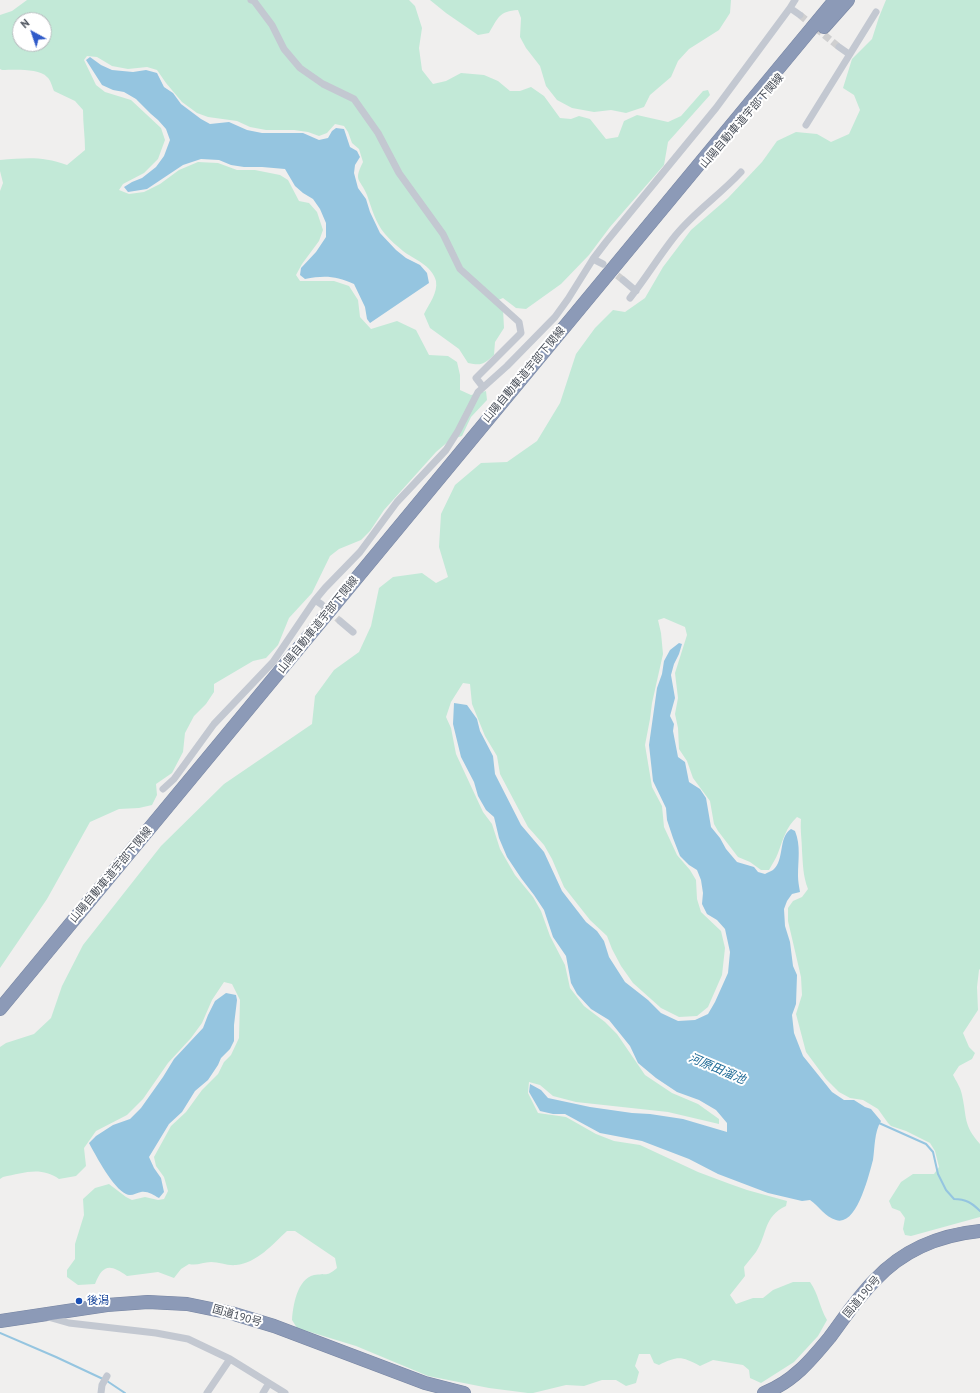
<!DOCTYPE html>
<meta charset="utf-8">
<style>
body{margin:0}
#map{position:relative;width:980px;height:1393px;overflow:hidden;background:#f0efee;font-family:"PT Sans",sans-serif}
canvas{display:block}
.north{position:absolute;left:12px;top:12px;width:40px;height:40px;box-sizing:border-box;background:#fff;border:1px solid #b6b9bd;border-radius:50%;rotate:320deg;font-size:11px;font-weight:700;line-height:16px;text-align:center;color:#494f59}
.north::after{content:'';display:block;margin:auto;width:14px;height:18px;background:#305bc9;clip-path:polygon(50% 0,100% 100%,50% 72%,0 100%)}
</style>
<div id="map">
<canvas width="980" height="1393"></canvas>
<div class="north">N</div>
</div>
<script>
const ctx = document.querySelector('canvas').getContext('2d');
ctx.lineJoin = 'round';
function paint(path, color) {
  ctx.fillStyle = color;
  ctx.fill(path, 'evenodd');
}
function strokePath(path, color, width, dash) {
  ctx.strokeStyle = color;
  ctx.lineWidth = width;
  ctx.lineCap = dash ? 'butt' : 'round';
  ctx.setLineDash(dash || []);
  ctx.stroke(path);
}
function write(font, color, halo, rows, align = 'center') {
  ctx.font = font + ' "PT Sans","Noto Sans JP",sans-serif';
  ctx.lineWidth = 4;
  ctx.setLineDash([]);
  ctx.textBaseline = 'middle';
  ctx.strokeStyle = halo;
  ctx.fillStyle = color;
  for (const [text, x, y, turn = 0] of rows) {
    ctx.save();
    ctx.translate(x, y);
    ctx.rotate((+turn || 0) * Math.PI / 180);
    ctx.textAlign = isNaN(turn) ? turn : align;
    if (halo) ctx.strokeText(text, 0, 0);
    ctx.fillText(text, 0, 0);
    ctx.restore();
  }
}
const green = new Path2D(`
 M 27,0 L 409,0 L 415,6 L 422,28 L 419,48 L 422,70 L 433,84 L 446,81 L 461,73 L 484,75 L 498,81 L 510,91 L 520,91 L 531,87 L 544,96 L 560,118 L 571,119 L 579,116 L 590,119 L 606,139 L 618,137 L 624,121 L 637,115 L 668,122 L 681,116 L 703,91 L 708,90 L 710,95 L 668,142 L 664,165 L 610,227 L 589,255 L 561,284 L 526,309 L 516,308 L 503,298 L 496,301 L 503,309 L 504,328 L 495,342 L 494,355 C 484,364 482,366 468,363 L 459,349 L 430,328 L 424,314 C 429,304 438,293 436,281 C 432,265 413,259 403,251 C 397,246 390,240 385,234 C 375,222 372,209 367,195 C 360,178 353,182 363,162 L 359,149 L 352,143 L 348,132 L 344,126 L 335,124 L 327,133 L 319,136 L 308,132 L 294,130 L 266,130 L 250,127 L 237,121 L 208,117 L 197,113 L 182,102 L 166,83 L 157,70 L 147,67 L 128,69 L 112,66 L 97,57 L 87,56 L 84,60 L 96,85 L 105,92 L 131,100 L 161,128 L 165,140 L 158,159 L 144,173 L 123,184 L 119,190 L 129,194 L 144,192 L 160,184 L 179,170 L 198,162 L 218,163 L 237,170 L 255,170 L 280,175 L 288,180 L 299,201 L 309,203 L 317,212 L 323,230 L 319,241 L 302,264 L 296,275 L 300,281 L 334,281 L 349,286 L 358,300 L 360,317 L 371,329 L 397,321 L 416,330 L 429,355 L 448,356 L 457,362 L 460,375 L 460,390 L 471,395 L 486,391 L 487,400 L 471,417 L 462,436 L 450,440 L 436,452 L 384,510 L 370,531 L 361,540 L 339,549 L 330,556 L 312,593 L 289,618 L 278,645 L 266,658 L 253,661 L 214,684 L 214,692 L 206,704 L 194,716 L 185,733 L 183,752 L 172,773 L 156,784 L 157,795 L 152,805 L 139,808 L 119,809 L 90,822 L 47,899 L 0,968 L 0,191 L 3,183 L 0,171 L 0,160 C 26,158 42,156 67,165 L 85,150 C 85,136 83,124 83,110 L 75,101 L 54,91 C 52,87 51,80 47,77 C 39,68 14,70 2,70 L 0,69 L 0,15 L 12,11 ZM 20,20 L 44,20 L 44,44 L 20,44 Z
 M 430,0 L 731,0 L 730,13 L 719,30 L 689,49 L 678,61 L 671,77 L 650,95 L 644,107 L 626,113 L 611,110 L 594,112 L 572,108 L 557,100 L 546,86 L 540,66 L 526,48 L 520,37 L 521,18 L 518,10 C 499,11 498,18 489,33 L 478,35 L 446,13 Z
 M 886,0 L 980,0 L 980,969 L 979,970 L 977,987 L 978,1010 L 963,1033 L 969,1047 L 975,1053 L 972,1059 L 959,1066 L 953,1075 C 956,1081 961,1088 962,1095 C 967,1117 963,1125 980,1144 L 980,1217 L 911,1236 L 905,1235 L 903,1229 L 905,1218 L 900,1211 L 892,1208 L 889,1201 L 901,1182 L 913,1174 L 934,1174 L 939,1167 L 935,1151 L 930,1143 L 906,1131 L 891,1126 L 888,1123 L 878,1109 L 863,1100 L 850,1098 L 839,1092 L 826,1079 L 806,1052 L 796,1014 L 802,995 L 801,977 L 788,921 L 788,908 L 793,901 L 802,897 L 808,889 C 803,876 803,865 802,851 C 802,840 800,830 801,819 L 797,817 C 786,827 783,840 778,853 C 776,859 772,864 769,870 L 761,870 L 750,862 L 738,857 L 718,831 L 714,824 L 710,801 L 693,778 L 687,761 L 679,749 L 678,728 L 675,714 L 678,698 L 675,673 L 687,635 L 685,627 L 664,618 L 658,620 L 661,633 L 663,654 L 652,703 L 650,719 L 645,745 L 652,787 L 662,806 L 664,827 L 677,855 L 690,870 L 696,880 L 697,899 L 701,912 L 721,931 L 725,948 L 722,975 L 708,1007 L 697,1016 L 679,1017 L 661,1008 L 633,983 L 621,966 L 612,949 L 607,936 L 590,920 L 564,887 L 552,859 L 544,845 L 528,827 L 500,774 L 497,756 L 485,736 L 472,704 L 470,684 L 463,683 L 451,702 L 446,717 L 451,728 L 456,754 L 483,812 L 492,824 L 500,849 L 515,875 L 533,897 L 541,911 L 550,936 L 565,965 L 570,988 L 584,1006 L 605,1022 L 617,1034 L 645,1075 L 672,1093 L 698,1104 L 719,1119 L 719,1124 L 668,1112 L 576,1102 L 553,1096 L 540,1085 L 529,1082 L 528,1093 L 538,1113 L 566,1117 L 596,1134 L 614,1141 L 640,1145 L 698,1172 L 730,1184 L 747,1190 L 787,1201 L 786,1206 C 763,1217 768,1233 756,1252 C 752,1257 748,1262 744,1267 L 745,1276 L 730,1295 L 736,1304 L 753,1298 L 763,1298 L 773,1290 L 793,1282 L 810,1282 C 819,1295 819,1306 827,1320 L 818,1336 L 794,1362 L 761,1383 L 750,1378 L 749,1370 L 743,1365 L 713,1360 L 700,1366 C 681,1356 678,1356 659,1365 L 654,1363 L 650,1354 L 639,1354 L 635,1366 L 639,1372 L 636,1383 L 626,1386 L 616,1380 L 602,1380 L 584,1386 L 566,1385 L 533,1393 L 528,1393 L 489,1388 L 428,1376 L 356,1346 L 297,1328 L 292,1320 C 293,1306 297,1279 314,1275 C 326,1273 327,1277 337,1268 L 335,1258 L 295,1231 L 287,1231 C 273,1244 257,1263 236,1265 C 228,1266 219,1262 211,1262 C 203,1262 197,1266 189,1264 L 181,1269 L 174,1278 L 158,1272 L 127,1276 C 110,1264 103,1264 95,1284 L 78,1285 L 67,1277 L 67,1270 L 75,1259 L 75,1244 L 84,1215 L 83,1199 L 95,1188 L 109,1184 L 126,1197 L 132,1200 L 145,1197 L 158,1200 L 164,1199 L 168,1191 L 164,1177 L 156,1166 L 154,1157 L 171,1126 L 186,1112 L 202,1090 L 218,1074 L 224,1062 L 231,1055 L 239,1038 L 240,1000 L 232,984 L 224,982 L 212,1000 L 202,1023 L 191,1038 L 168,1063 L 143,1099 L 127,1115 L 96,1131 L 84,1148 L 86,1166 L 76,1176 L 59,1179 C 41,1166 23,1173 3,1177 L 0,1179 L 0,1047 L 6,1043 L 34,1034 L 51,1018 L 62,986 L 83,945 L 161,846 L 224,784 L 312,724 L 315,696 L 334,670 L 359,652 L 371,626 L 379,588 L 393,577 L 422,573 L 436,583 L 448,577 L 439,547 L 441,514 L 455,485 L 481,463 L 507,462 L 537,441 L 560,403 L 576,354 L 595,328 L 613,310 L 625,312 L 645,298 L 663,267 L 691,230 L 728,198 L 762,162 L 777,141 L 796,132 L 817,134 L 831,142 L 849,134 L 860,110 L 854,95 L 843,88 L 852,59 L 872,39 L 879,17 Z`);
const water = new Path2D(`
 M 90,57 L 101,65 L 112,70 L 133,72 L 146,70 L 157,73 L 164,87 L 173,93 L 181,104 L 201,119 L 210,124 L 229,122 L 247,130 L 262,133 L 303,133 L 319,140 L 328,138 L 332,131 L 336,128 L 344,129 L 350,147 L 357,151 L 360,157 L 355,165 L 354,173 L 358,188 L 366,199 L 370,212 L 380,233 L 396,250 L 406,258 L 420,265 L 427,273 L 429,283 L 370,323 L 367,319 L 365,307 L 354,284 C 336,276 325,275 305,279 L 300,275 L 301,268 L 316,252 L 326,237 L 326,223 L 320,209 L 313,199 L 303,193 L 295,186 L 285,169 L 262,167 L 244,167 L 231,165 L 219,160 L 201,159 L 183,165 L 147,189 L 128,192 L 124,187 L 132,182 L 142,178 L 156,167 L 164,156 L 170,140 L 166,129 L 158,120 L 151,114 L 136,99 L 124,92 L 113,90 L 102,85 L 86,60 Z
 M 679,643 L 682,644 L 679,654 L 674,664 L 671,675 L 675,698 L 670,716 L 674,724 L 673,731 L 678,757 L 685,762 L 689,782 L 700,789 L 706,798 L 711,827 L 720,838 L 726,849 L 737,862 L 754,867 L 758,872 L 765,874 C 767,873 771,871 773,870 C 785,860 778,837 791,829 L 795,831 C 801,846 798,860 798,876 C 798,881 799,886 800,892 L 792,894 L 787,901 L 784,909 L 785,926 L 790,942 L 793,966 L 797,975 L 796,1004 L 792,1015 L 794,1033 L 803,1056 L 832,1092 L 844,1100 L 854,1100 L 865,1107 L 871,1109 L 881,1121 C 874,1133 875,1147 873,1160 C 869,1174 857,1227 836,1220 C 825,1217 819,1206 810,1200 L 802,1201 L 768,1193 L 718,1174 L 689,1159 L 642,1141 L 600,1133 L 565,1114 L 553,1114 L 540,1111 L 529,1092 L 530,1084 L 541,1090 L 548,1098 L 590,1107 L 632,1113 L 650,1114 L 683,1119 L 727,1132 L 727,1123 L 716,1110 L 699,1100 L 677,1092 L 656,1078 L 638,1063 L 630,1046 L 609,1020 L 591,1009 L 577,994 L 571,983 L 566,956 L 553,937 L 544,910 L 534,895 L 521,878 L 507,857 L 499,838 L 494,817 L 486,810 L 478,796 L 474,782 L 461,757 L 453,724 L 454,703 L 467,705 L 477,719 L 480,731 L 493,756 L 495,774 L 521,825 L 544,852 L 562,891 L 586,922 L 597,931 L 604,941 L 609,957 L 625,982 L 648,1000 L 661,1013 L 678,1021 L 695,1020 L 708,1014 L 715,1002 L 728,973 L 730,952 L 725,929 L 717,920 L 707,914 L 702,904 L 703,893 L 701,880 L 697,870 L 689,865 L 680,856 L 673,838 L 667,820 L 666,808 L 653,781 L 649,745 L 657,688 L 662,674 L 664,661 L 670,650 Z
 M 226,993 L 236,995 L 237,1000 L 234,1025 L 234,1041 L 230,1049 L 221,1058 L 218,1065 L 208,1080 L 195,1091 L 182,1112 L 169,1124 L 149,1157 L 154,1168 L 161,1178 L 164,1192 L 159,1198 C 153,1195 148,1191 141,1192 C 136,1193 131,1197 126,1194 C 113,1188 96,1156 89,1143 L 96,1136 L 113,1125 L 130,1119 L 141,1108 L 163,1077 L 174,1059 L 203,1028 L 208,1015 L 215,1001 Z`);
const stream = new Path2D(`
 M 879,1123 L 926,1144 L 933,1152 L 938,1174 L 946,1190 L 954,1199 C 966,1199 972,1203 980,1211
 M 0,1333 L 56,1357 L 103,1379
 M 107,1381 L 125,1393`);
const streetTunnel = new Path2D(`
 M 800,15 L 839,47
 M 609,269 L 623,280
 M 321,604 L 340,621`);
const street = new Path2D(`
 M 251,0 L 254,1 L 272,25 L 284,49 L 300,68 L 323,84 L 354,99 L 378,133 L 399,173 L 443,234 L 460,269 L 519,322 L 521,333 L 476,378 L 483,387
 M 790,8 L 795,0
 M 839,47 L 849,54
 M 806,125 L 876,12
 M 593,259 L 606,242 L 716,108 L 790,8 L 800,15
 M 623,280 L 636,291
 M 630,298 C 646,278 659,256 675,236 C 694,212 720,195 741,172
 M 315,600 L 325,588 L 360,552 L 397,502 L 446,450 L 458,431 L 478,392 L 507,366 L 555,317 L 568,299 L 593,259 L 603,264
 M 340,621 L 353,632
 M 163,789 L 174,779 L 214,724 L 273,662 L 315,600 L 321,604
 M 48,1317 L 69,1323 L 156,1333 L 188,1339 L 230,1359 L 285,1393
 M 101,1393 L 102,1385 L 107,1376
 M 207,1393 L 230,1359
 M 263,1393 L 269,1383`);
const highway = new Path2D(`
 M 824,27 L 848,0
 M 0,1009 L 835,0
 M 0,1321 L 107,1305 L 148,1302 L 187,1304 L 231,1313 L 274,1326 L 425,1383 L 464,1393
 M 764,1393 C 793,1382 811,1360 830,1337 C 844,1318 858,1297 875,1280 C 903,1250 940,1235 980,1231`);
const markers = [
 [79,1301,4,"#1a4fb4"]
];
const streetNames = [
 ["山陽自動車道宇部下関線",742,121,-49],
 ["山陽自動車道宇部下関線",524,375,-50],
 ["山陽自動車道宇部下関線",318,625,-51],
 ["山陽自動車道宇部下関線",111,875,-50],
 ["国道190号",862,1297,-50],
 ["国道190号",237,1316,16]
];
const transitNames = [
 ["後潟",87,1301]
];
const waterNames = [
 ["河原田溜池",717,1069,23]
];
paint(green, '#c2e9d7');
paint(water, '#95c5e0');
strokePath(stream, '#95c5e0', 2);
strokePath(streetTunnel, '#cfcfd0', 7, [7, 3.5]);
strokePath(highway, '#7785a2', 14);
strokePath(street, '#c3c8d1', 7);
strokePath(highway, '#8c9ab7', 13);
for (const [x, y, r, color] of markers) {
  const dot = new Path2D();
  dot.arc(x, y, r, 0, 2 * Math.PI);
  ctx.fillStyle = color;
  ctx.fill(dot);
  strokePath(dot, '#fff', 1.5);
}
write('11px', '#494f59', '#fff', streetNames);
write('11px', '#164399', '#fff', transitNames, 'left');
write('italic 12px', '#1e6a96', '#fff', waterNames);
</script>
